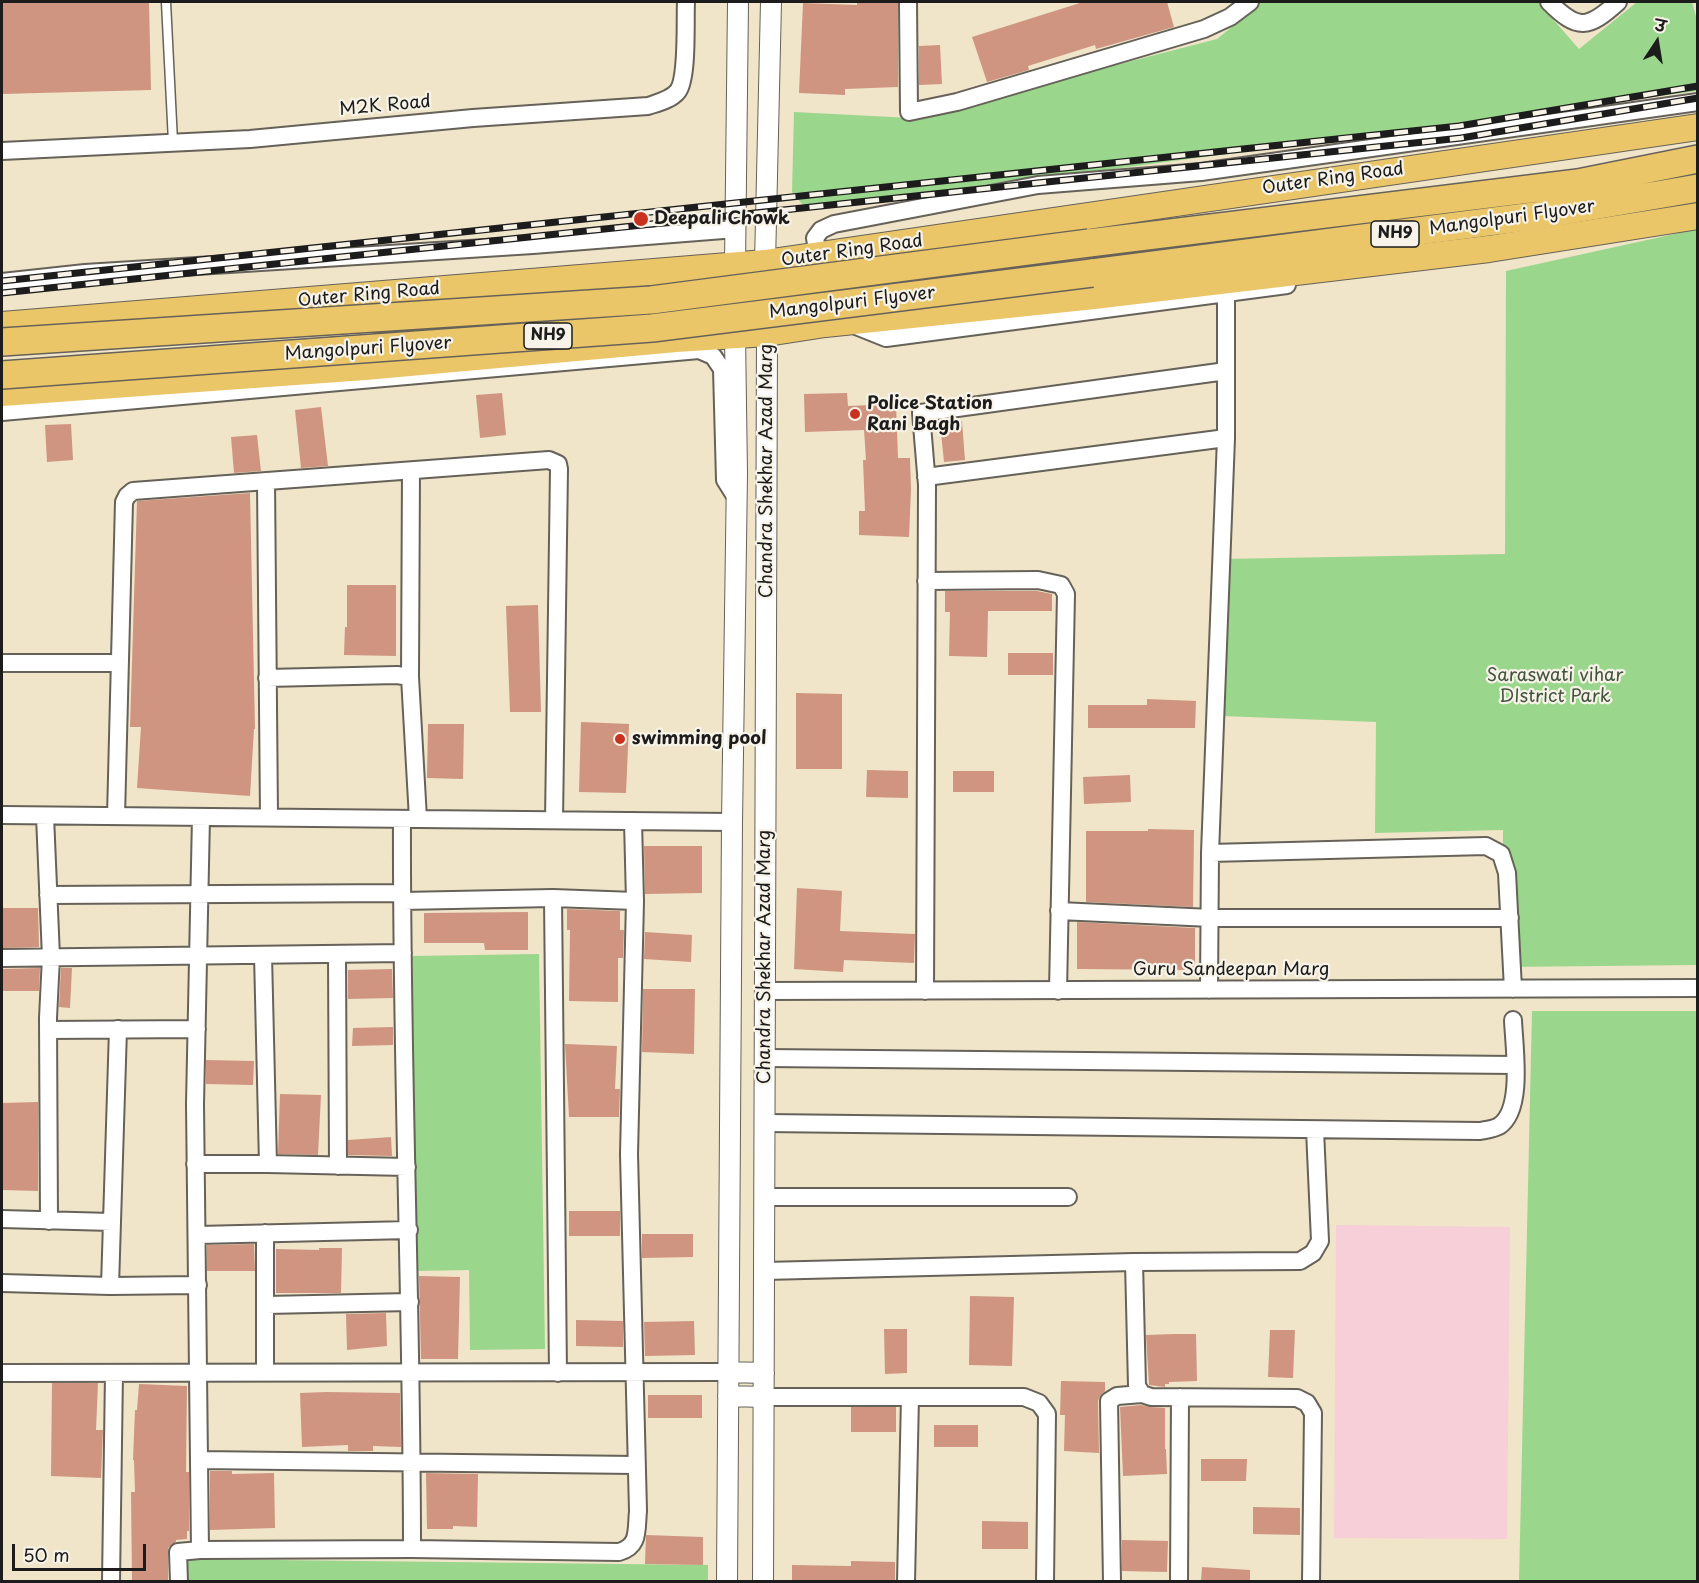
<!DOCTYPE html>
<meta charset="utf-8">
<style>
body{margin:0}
#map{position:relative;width:1699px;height:1583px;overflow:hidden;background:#f0e4c9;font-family:"Playpen Sans","Playpen Sans Deva",sans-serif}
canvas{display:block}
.frame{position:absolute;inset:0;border:3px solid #1c1c1c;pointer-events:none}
.north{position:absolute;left:1627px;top:12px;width:60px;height:60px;-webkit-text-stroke:4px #f7f3e8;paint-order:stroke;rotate:12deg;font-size:16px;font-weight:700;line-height:24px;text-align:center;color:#1c1c1c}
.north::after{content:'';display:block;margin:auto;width:21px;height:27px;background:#1c1c1c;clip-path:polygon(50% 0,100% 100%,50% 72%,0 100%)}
.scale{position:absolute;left:12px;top:1544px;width:134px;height:27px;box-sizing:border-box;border:3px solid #1c1c1c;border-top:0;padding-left:8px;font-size:18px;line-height:21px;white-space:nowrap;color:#1c1c1c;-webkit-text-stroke:4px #f7f3e8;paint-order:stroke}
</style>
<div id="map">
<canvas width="1699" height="1583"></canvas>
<div class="frame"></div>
<div class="north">उ</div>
<div class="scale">50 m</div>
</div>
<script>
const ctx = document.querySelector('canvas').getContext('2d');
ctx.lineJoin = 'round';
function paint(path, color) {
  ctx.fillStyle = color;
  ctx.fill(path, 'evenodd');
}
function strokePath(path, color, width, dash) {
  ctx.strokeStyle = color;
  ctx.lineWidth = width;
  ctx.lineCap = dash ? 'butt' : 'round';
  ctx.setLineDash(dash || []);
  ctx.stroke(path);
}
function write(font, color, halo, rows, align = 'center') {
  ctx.font = font + ' "Playpen Sans",sans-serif';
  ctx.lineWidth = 4.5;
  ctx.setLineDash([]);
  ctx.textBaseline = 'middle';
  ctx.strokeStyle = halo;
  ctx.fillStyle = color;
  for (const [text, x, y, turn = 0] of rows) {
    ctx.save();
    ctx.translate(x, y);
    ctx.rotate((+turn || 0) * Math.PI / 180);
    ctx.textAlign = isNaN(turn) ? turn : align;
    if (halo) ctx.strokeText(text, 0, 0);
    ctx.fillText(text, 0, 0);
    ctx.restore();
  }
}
const built = new Path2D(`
 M 1336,1225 L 1510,1227 L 1507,1539 L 1334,1538 Z`);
const green = new Path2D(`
 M 1262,2 L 1538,2 L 1579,49 L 1637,2 L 1692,2 L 1697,20 L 1697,91 L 807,210 L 792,192 L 794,112 L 911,118 L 1217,39 Z
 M 1697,229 L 1697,965 L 1503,967 L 1503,830 L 1375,833 L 1376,722 L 1222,716 L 1221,559 L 1505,554 L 1506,271 Z
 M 539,954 L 545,1349 L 470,1350 L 469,1270 L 417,1271 L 412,956 Z
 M 1532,1011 L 1697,1011 L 1697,1581 L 1519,1581 Z
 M 187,1559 L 708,1565 L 708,1582 L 187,1582 Z`);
const building = new Path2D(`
 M 2,2 L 149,2 L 151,90 L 2,94 Z
 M 857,2 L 898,2 L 898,87 L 845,89 L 845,95 L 799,93 L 803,3 L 857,5 Z
 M 1083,2 L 1167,2 L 1174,27 L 1096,49 L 1095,45 L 1028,66 L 1029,70 L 987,82 L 972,37 Z
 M 940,45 L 942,84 L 919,85 L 919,46 Z
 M 502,393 L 506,435 L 480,438 L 476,395 Z
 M 847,393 L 848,406 L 896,404 L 898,458 L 910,458 L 911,489 L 909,537 L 859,535 L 859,511 L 865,511 L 863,460 L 866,460 L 864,430 L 805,432 L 804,394 Z
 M 321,407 L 328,466 L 301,468 L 295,410 Z
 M 962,421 L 965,460 L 944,462 L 940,423 Z
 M 71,424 L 73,460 L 47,462 L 45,425 Z
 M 257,435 L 261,471 L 234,473 L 231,437 Z
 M 250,493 L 255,729 L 254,729 L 250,796 L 137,788 L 141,727 L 130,727 L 137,501 Z
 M 347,585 L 396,585 L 396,656 L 344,655 L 345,627 L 347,627 Z
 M 945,591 L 1037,591 L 1052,594 L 1052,611 L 988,611 L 987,657 L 949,656 L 950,612 L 945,612 Z
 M 538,605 L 541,712 L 510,712 L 506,606 Z
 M 1008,653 L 1053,653 L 1053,675 L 1008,675 Z
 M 796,693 L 842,694 L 842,769 L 796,769 Z
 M 1147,699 L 1196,701 L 1195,728 L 1088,728 L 1088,705 L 1147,705 Z
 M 581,722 L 629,724 L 626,793 L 579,792 Z
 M 428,724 L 464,724 L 463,779 L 427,778 Z
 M 867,770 L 908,771 L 908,798 L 866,797 Z
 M 953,771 L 994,771 L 994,792 L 953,792 Z
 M 1130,775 L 1131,802 L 1084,804 L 1083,777 Z
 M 1148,829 L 1194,830 L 1193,907 L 1086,902 L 1086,831 L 1148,831 Z
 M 644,846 L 702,846 L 702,893 L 645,894 Z
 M 797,888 L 842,891 L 840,931 L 915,934 L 914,963 L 844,960 L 843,972 L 794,969 Z
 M 2,908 L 38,908 L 39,947 L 2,948 Z
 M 567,909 L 620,911 L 620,930 L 624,930 L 623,958 L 618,958 L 618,1002 L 569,1001 L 570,930 L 567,930 Z
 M 528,912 L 528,950 L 485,950 L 484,943 L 424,943 L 424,913 Z
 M 1077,922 L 1195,928 L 1195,970 L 1077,969 Z
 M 645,932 L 692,935 L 691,962 L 644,959 Z
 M 61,968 L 72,968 L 70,1008 L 59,1007 Z
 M 2,969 L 40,968 L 39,991 L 2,991 Z
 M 392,969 L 393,998 L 348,999 L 348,970 Z
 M 643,989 L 695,989 L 694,1054 L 642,1052 Z
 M 393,1027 L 393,1045 L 352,1046 L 353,1028 Z
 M 565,1044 L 617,1046 L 615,1089 L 620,1089 L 619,1117 L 569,1117 Z
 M 206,1060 L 254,1061 L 253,1085 L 206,1084 Z
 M 280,1094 L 321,1095 L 318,1155 L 278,1154 Z
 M 38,1102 L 38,1191 L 2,1190 L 2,1103 Z
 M 391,1137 L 392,1156 L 348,1155 L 348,1140 Z
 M 569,1211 L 620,1211 L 620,1236 L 569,1236 Z
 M 642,1234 L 693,1234 L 693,1257 L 642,1258 Z
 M 254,1244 L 255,1271 L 207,1271 L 207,1245 Z
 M 319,1248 L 342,1248 L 341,1293 L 276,1293 L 276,1249 L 319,1250 Z
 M 419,1276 L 460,1277 L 458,1359 L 421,1359 Z
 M 970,1296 L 1014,1297 L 1012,1366 L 969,1365 Z
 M 386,1313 L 387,1346 L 347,1350 L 346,1314 Z
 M 576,1320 L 623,1321 L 623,1347 L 576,1346 Z
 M 694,1321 L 695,1355 L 645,1356 L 644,1322 Z
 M 884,1329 L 907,1329 L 907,1373 L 885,1374 Z
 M 1270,1330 L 1295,1330 L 1293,1378 L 1268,1377 Z
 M 1175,1334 L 1196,1334 L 1197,1381 L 1169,1382 L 1169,1384 L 1165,1384 L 1165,1387 L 1149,1385 L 1146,1335 Z
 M 1061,1381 L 1105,1382 L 1105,1391 L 1100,1396 L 1098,1401 L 1099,1453 L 1064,1451 L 1065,1415 L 1060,1415 Z
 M 52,1383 L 98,1383 L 96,1430 L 103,1430 L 101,1478 L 51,1476 Z
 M 139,1384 L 187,1386 L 186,1472 L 189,1472 L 189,1531 L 187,1531 L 187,1539 L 176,1540 L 176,1542 L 168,1548 L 168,1581 L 132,1581 L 131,1492 L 135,1492 L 134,1460 L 133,1460 L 135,1410 L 137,1410 Z
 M 326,1392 L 400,1393 L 401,1447 L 373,1446 L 373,1451 L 348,1451 L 348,1445 L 302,1447 L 300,1393 Z
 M 648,1395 L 702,1395 L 702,1418 L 648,1418 Z
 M 1141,1405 L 1151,1407 L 1165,1408 L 1165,1449 L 1166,1449 L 1167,1474 L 1123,1476 L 1120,1407 Z
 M 851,1407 L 896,1407 L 896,1432 L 851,1432 Z
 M 934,1425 L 978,1425 L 978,1447 L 934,1447 Z
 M 1201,1459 L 1247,1459 L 1246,1481 L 1201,1481 Z
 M 210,1471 L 232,1471 L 232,1474 L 274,1473 L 275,1528 L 210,1530 Z
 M 426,1473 L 478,1474 L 477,1527 L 453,1526 L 453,1529 L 427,1529 Z
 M 1253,1507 L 1300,1508 L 1300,1535 L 1253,1534 Z
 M 982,1521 L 1028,1522 L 1028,1549 L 982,1549 Z
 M 646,1535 L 703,1537 L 703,1565 L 645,1564 Z
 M 1122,1540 L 1168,1541 L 1167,1572 L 1122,1571 Z
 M 851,1561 L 895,1562 L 895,1581 L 792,1581 L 792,1565 L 851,1566 Z
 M 1202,1567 L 1250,1570 L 1250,1581 L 1201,1581 Z`);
const service = new Path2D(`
 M 166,2 L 173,142`);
const minor = new Path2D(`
 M 908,2 L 909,112 L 957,102 L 1204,29 L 1230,17 L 1250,2
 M 1549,2 C 1578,31 1588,29 1618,2
 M 2,151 L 250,139 L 473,118 L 648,106 C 657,103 671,100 678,91 C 688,77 685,21 686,2
 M 818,256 L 815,238 L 821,230 L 834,224 L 1038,185 L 1201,172 L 1698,102
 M 2,282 L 85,273 L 533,245 L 736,229
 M 851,324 L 886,338 L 1287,285
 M 2,412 L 699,350 L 713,356 L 722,369 L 725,480 L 737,499
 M 926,477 L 1226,438
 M 266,481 L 269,817
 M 926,581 L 1038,580 L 1061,585 L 1066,594 L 1058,991
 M 2,663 L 119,663
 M 410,677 L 418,819
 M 267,678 L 397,675 L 410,677 L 411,471
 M 2,815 L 732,822
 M 45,816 L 51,957 L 48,1018 L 49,1221
 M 116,816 L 124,502 L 127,496 L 133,491 L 549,460 L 558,464 L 559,469 L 554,820
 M 402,819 C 401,1062 412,1305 412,1549
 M 633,821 L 635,901
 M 1210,853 L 1486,846 L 1501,854 L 1507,873 L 1513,989
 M 48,895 L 402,893
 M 402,901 L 553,898 L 558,1373
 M 1059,911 L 1211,918 L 1510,918
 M 337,954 L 338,1166
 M 2,958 L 403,953
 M 1209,990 L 1210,853 L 1226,438 L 1226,294
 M 765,991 L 1698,988
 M 925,991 L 927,485 L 921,413 L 1226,371
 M 48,1030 L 197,1029
 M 765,1058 L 1515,1065
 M 765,1123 L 1480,1131 C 1485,1130 1494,1129 1499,1126 C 1524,1110 1514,1047 1513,1020
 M 195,1164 L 268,1164 L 263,955
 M 268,1164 L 407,1167
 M 764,1197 L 1068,1197
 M 2,1219 L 111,1222
 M 265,1233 L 265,1372
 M 198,1235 L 409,1230
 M 1134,1262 L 1137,1386 L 1142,1394 L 1151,1397 L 1297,1398 L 1307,1403 L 1313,1413 L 1311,1582
 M 764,1271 L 1134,1262 L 1300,1261 L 1313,1253 L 1320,1241 L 1315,1130
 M 2,1283 L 110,1286 L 198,1285
 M 110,1286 L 118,1029
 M 266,1305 L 410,1302
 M 2,1373 L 728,1372
 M 764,1397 L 1024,1397 L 1039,1403 L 1047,1414 L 1045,1582
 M 199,1460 L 636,1465
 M 200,1550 L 195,1104 L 201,817
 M 111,1582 L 114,1373
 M 179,1582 L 178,1552 L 200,1550 L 412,1549 L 619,1552 C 640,1546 636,1530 638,1511 L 629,1154 L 635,901 L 553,898
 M 906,1582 L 910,1397
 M 1112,1582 L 1109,1401 L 1117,1396 L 1142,1394
 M 1179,1582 L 1180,1397`);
const tertiary = new Path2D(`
 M 765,263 L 771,2
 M 735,266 L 738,2
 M 728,1372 L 764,1373
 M 728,1396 L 764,1397
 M 727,1582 L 732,822 L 737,474 L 735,335
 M 763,1582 L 767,333`);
const primary = new Path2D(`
 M 2,325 L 765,263 L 1698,127
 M 2,393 L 365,367 L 676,339 L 767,333 L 825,324 L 1094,296 L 1489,249 L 1698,216`);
const trunk = new Path2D(`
 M 1089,243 L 1578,183 L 1698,159
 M 1092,273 L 1534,216 L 1698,188`);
const rail = new Path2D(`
 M 2,281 L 1459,126 L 1698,86
 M 2,293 L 1461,138 L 1698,98`);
const trunkBridge = new Path2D(`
 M 2,342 L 651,300 L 1089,243
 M 2,375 L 652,328 L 1092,273`);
const markers = [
 [641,219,8,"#c8321e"],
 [855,414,6,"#c8321e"],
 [620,739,6,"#c8321e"]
];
const shields = [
 [1395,234,48],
 [548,336,48]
];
const shieldNames = [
 ["NH9",1395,234],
 ["NH9",548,336]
];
const streetNames = [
 ["M2K Road",385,106,-5],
 ["Outer Ring Road",1333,179,-8],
 ["Mangolpuri Flyover",1512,218,-8],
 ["Outer Ring Road",852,251,-8],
 ["Outer Ring Road",369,295,-5],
 ["Mangolpuri Flyover",852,303,-7],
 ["Mangolpuri Flyover",368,349,-4],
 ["Chandra Shekhar Azad Marg",767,471,-90],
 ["Chandra Shekhar Azad Marg",765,957,-90],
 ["Guru Sandeepan Marg",1231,970]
];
const poiNames = [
 ["Deepali Chowk",654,219],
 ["Police Station",867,404],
 ["Rani Bagh",867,425],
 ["swimming pool",632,739]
];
const parkNames = [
 ["Saraswati vihar",1555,676],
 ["DIstrict Park",1555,697]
];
paint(built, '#f6cfd8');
paint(green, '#9ad78c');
paint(building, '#cf9581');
strokePath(service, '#666259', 11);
strokePath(minor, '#666259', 20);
strokePath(tertiary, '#666259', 22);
strokePath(primary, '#666259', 28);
strokePath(trunk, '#666259', 30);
strokePath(service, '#fff', 8);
strokePath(minor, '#fff', 16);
strokePath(tertiary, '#fff', 20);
strokePath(primary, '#ebc669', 26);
strokePath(trunk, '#ebc669', 27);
strokePath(rail, '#1c1c1c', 7);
strokePath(rail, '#f7f3e8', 4.5, [14]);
strokePath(trunkBridge, '#666259', 30, []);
strokePath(trunkBridge, '#ebc669', 27);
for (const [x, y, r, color] of markers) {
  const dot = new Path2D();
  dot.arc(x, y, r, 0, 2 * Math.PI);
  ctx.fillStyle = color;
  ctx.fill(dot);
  strokePath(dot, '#f7f3e8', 2);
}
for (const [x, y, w] of shields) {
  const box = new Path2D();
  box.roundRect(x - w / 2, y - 13, w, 26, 4.5);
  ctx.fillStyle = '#f7f3e8';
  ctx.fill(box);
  strokePath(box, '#1c1c1c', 1.5);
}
write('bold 16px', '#1c1c1c', null, shieldNames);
write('18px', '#1c1c1c', '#f7f3e8', streetNames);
write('bold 18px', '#1c1c1c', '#f7f3e8', poiNames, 'left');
write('18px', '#42543e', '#f7f3e8', parkNames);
</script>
